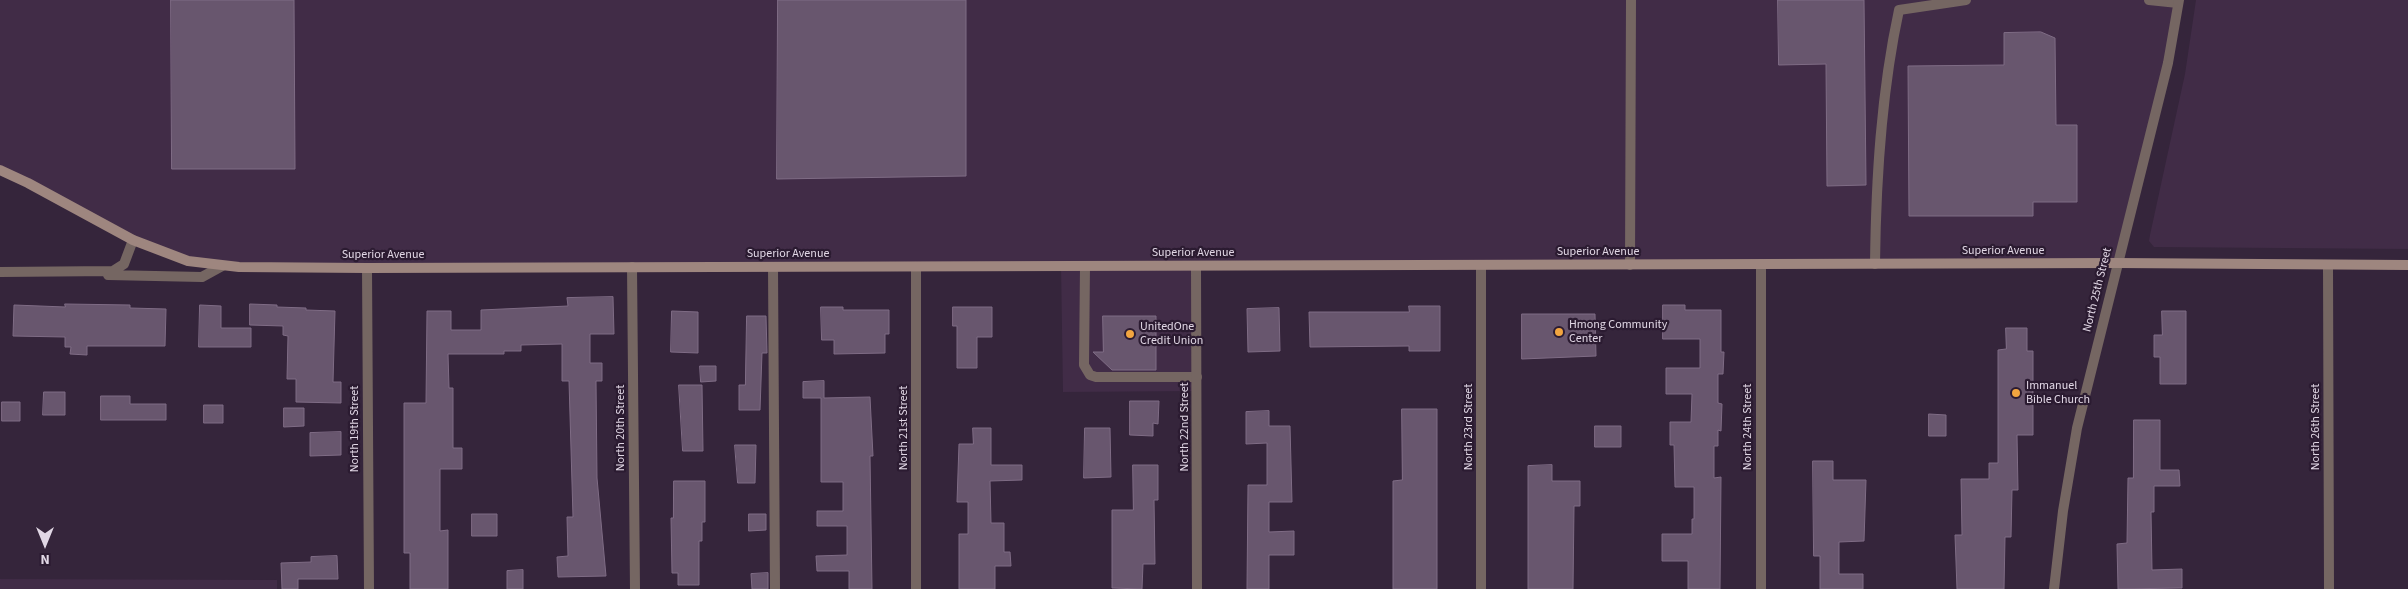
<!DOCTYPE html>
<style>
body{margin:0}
#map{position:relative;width:2408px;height:589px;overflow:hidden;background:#35253b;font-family:"Source Sans 3",sans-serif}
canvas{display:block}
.north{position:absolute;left:20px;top:519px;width:50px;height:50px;-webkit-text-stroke:4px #2b1b31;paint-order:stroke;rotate:180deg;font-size:14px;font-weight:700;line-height:20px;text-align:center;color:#e1d7e5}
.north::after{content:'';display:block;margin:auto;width:18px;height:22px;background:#e1d7e5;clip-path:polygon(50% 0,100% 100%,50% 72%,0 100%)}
</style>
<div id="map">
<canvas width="2408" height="589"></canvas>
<div class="north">N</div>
</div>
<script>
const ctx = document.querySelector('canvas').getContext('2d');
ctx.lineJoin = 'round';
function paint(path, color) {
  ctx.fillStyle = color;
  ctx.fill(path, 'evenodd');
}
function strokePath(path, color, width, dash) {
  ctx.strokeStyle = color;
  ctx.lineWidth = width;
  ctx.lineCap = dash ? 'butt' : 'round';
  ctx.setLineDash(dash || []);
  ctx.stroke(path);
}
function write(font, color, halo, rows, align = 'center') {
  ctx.font = font + ' "Source Sans 3",sans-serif';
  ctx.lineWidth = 4.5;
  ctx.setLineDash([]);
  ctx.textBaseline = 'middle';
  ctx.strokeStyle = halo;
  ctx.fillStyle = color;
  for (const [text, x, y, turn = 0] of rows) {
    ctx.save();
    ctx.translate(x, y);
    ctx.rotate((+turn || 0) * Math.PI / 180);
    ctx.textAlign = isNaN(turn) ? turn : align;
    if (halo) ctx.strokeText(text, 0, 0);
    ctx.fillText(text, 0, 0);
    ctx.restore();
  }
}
const built = new Path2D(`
 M 0,0 L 2179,0 L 2117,263 L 1197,266 L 1197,391 L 1063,392 L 1061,266 L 253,267 L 171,255 L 0,170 Z
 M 2196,0 L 2408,0 L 2408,249 L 2154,247 L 2149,241 L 2150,235 L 2185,74 Z
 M 0,579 L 277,580 L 277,589 L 0,589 Z`);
const building = new Path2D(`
 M 171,0 L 294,0 L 295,169 L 172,169 Z
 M 778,0 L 966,0 L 966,176 L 777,179 Z
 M 1778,0 L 1864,0 L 1866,185 L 1827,186 L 1826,64 L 1779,65 Z
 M 2041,32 L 2055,38 L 2056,125 L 2077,125 L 2077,202 L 2033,202 L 2033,216 L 1909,216 L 1908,66 L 2004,65 L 2004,33 Z
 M 613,297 L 614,334 L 590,334 L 590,363 L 602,363 L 602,381 L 596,381 L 597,478 L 606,576 L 558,577 L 557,557 L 568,556 L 567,517 L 573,517 L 569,381 L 562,381 L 562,344 L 521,345 L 521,351 L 504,351 L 504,354 L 448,354 L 449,388 L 453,388 L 453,448 L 462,448 L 462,469 L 440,469 L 440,531 L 448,530 L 448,589 L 410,589 L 410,553 L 404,553 L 404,403 L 426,403 L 427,311 L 451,311 L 451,330 L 481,330 L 481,310 L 568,306 L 567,298 Z
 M 65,304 L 130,305 L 130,308 L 166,309 L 165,346 L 87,346 L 87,355 L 70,354 L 71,347 L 65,347 L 65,337 L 13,336 L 14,305 L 65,307 Z
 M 250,304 L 277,305 L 277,307 L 306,308 L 306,310 L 335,311 L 333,382 L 341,382 L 341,403 L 296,402 L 296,379 L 287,379 L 288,336 L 283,335 L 283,326 L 250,325 Z
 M 200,305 L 221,306 L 221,328 L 251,328 L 251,347 L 199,347 Z
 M 1663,305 L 1685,305 L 1685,310 L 1721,310 L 1721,352 L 1724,352 L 1723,374 L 1718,374 L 1718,403 L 1722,404 L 1721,431 L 1718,430 L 1718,446 L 1714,446 L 1714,478 L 1721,477 L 1720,589 L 1688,589 L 1688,561 L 1662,561 L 1662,534 L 1692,534 L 1692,519 L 1694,519 L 1694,487 L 1675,487 L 1674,445 L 1670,445 L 1670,422 L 1691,422 L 1692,394 L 1666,394 L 1666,368 L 1700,368 L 1700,339 L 1663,339 Z
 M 1409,306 L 1440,306 L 1440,351 L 1409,351 L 1409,346 L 1310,347 L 1309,312 L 1409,312 Z
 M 821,307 L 843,307 L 843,310 L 889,310 L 889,334 L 885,334 L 885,353 L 834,354 L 834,340 L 822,340 Z
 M 953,307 L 992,307 L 992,337 L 977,337 L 977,368 L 957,368 L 957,326 L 953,326 Z
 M 1279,308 L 1280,351 L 1248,352 L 1247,309 Z
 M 672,311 L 698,312 L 698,353 L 671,352 Z
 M 2162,311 L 2186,311 L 2186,384 L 2160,384 L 2160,357 L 2154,357 L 2154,335 L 2162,335 Z
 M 1522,314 L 1595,314 L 1596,356 L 1522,359 Z
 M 747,316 L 766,316 L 767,353 L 762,353 L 760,410 L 739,410 L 739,385 L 745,385 Z
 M 1103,316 L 1156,316 L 1156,370 L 1112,370 L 1093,352 L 1103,352 Z
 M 2006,328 L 2027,328 L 2027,351 L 2033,351 L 2033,435 L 2017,435 L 2018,490 L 2012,490 L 2011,537 L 2005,537 L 2004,589 L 1957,589 L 1955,535 L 1962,535 L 1961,479 L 1989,479 L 1989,463 L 1998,463 L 1998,350 L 2006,349 Z
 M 700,366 L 716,366 L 716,381 L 701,382 Z
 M 824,381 L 824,398 L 870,397 L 873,456 L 870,456 L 872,589 L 849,589 L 849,571 L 817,571 L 816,556 L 847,555 L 847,526 L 817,526 L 817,511 L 843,511 L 843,482 L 821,482 L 821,398 L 803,398 L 803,382 Z
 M 679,385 L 702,385 L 703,451 L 683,451 Z
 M 44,392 L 65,392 L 65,415 L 43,415 Z
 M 101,396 L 130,396 L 130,404 L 166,404 L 166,420 L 101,420 Z
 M 1130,401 L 1159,401 L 1158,424 L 1153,423 L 1153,436 L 1130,435 Z
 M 2,402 L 20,402 L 20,421 L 2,421 Z
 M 204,405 L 223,405 L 223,423 L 204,423 Z
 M 284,408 L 304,408 L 304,426 L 284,427 Z
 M 1402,409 L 1437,409 L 1437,589 L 1393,589 L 1393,481 L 1402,480 Z
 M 1269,411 L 1269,426 L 1290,426 L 1292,502 L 1269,502 L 1269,532 L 1294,531 L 1294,555 L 1269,555 L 1269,589 L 1247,589 L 1248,485 L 1267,485 L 1267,443 L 1246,444 L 1246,412 Z
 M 1929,414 L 1946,415 L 1946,436 L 1929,436 Z
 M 2134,420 L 2160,420 L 2160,470 L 2179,470 L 2180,486 L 2154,486 L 2154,512 L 2151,512 L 2152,570 L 2182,569 L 2182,588 L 2118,589 L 2117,544 L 2127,543 L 2128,478 L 2133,478 Z
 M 1595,426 L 1621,426 L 1621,447 L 1595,447 Z
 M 973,428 L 991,428 L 991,465 L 1022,465 L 1022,480 L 990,481 L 991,523 L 1004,523 L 1004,552 L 1010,552 L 1011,566 L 995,566 L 995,589 L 959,589 L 959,534 L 968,534 L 968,502 L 957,502 L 959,444 L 973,444 Z
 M 1085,428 L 1110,428 L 1111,477 L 1084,478 Z
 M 341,432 L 341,455 L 310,456 L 310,433 Z
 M 735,445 L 756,445 L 755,483 L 738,483 Z
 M 1813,461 L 1833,461 L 1833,480 L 1866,480 L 1864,541 L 1839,542 L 1839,574 L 1863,574 L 1863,589 L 1820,589 L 1820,556 L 1814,556 Z
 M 1133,465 L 1158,465 L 1158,500 L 1154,500 L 1155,564 L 1143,564 L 1142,589 L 1112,588 L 1112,510 L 1133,510 Z
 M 1552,465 L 1552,481 L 1580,481 L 1580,506 L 1574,506 L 1573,589 L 1528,589 L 1528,466 Z
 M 674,481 L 705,481 L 705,522 L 702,522 L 702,541 L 699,541 L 699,585 L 678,585 L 678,573 L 672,573 L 671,518 L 673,518 Z
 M 472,514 L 497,514 L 497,536 L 472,536 Z
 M 749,514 L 766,514 L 766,530 L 749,531 Z
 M 337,556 L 338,579 L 298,579 L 298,589 L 282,589 L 281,563 L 311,562 L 311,557 Z
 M 523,570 L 523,589 L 507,589 L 507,571 Z
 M 768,573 L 768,589 L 752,589 L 751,574 Z`);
const lane = new Path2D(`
 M 2149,0 L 2178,3
 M 1875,264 C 1876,179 1881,93 1899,10 L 1966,0
 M 1085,266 L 1084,365 L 1090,375 L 1096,377 L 1197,377
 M 773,267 L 775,589`);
const street = new Path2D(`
 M 1761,264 L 1761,589
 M 1630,265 L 1631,0
 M 2328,265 L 2329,589
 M 1196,266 L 1197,589
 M 632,267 L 635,589
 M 916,267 L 916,589
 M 367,268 L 369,589
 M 0,272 L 113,271 L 124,264 L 133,240
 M 108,275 L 202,277 L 222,266
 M 1481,589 L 1481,265
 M 2054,589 L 2063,511 L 2077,428 L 2168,63 L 2179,0`);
const secondary = new Path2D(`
 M 0,170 L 28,183 L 133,240 L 188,261 L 239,267 L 367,268 L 2117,263 L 2408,265`);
const markers = [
 [1559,332,5,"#f2a540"],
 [1130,334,5,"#f2a540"],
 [2016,393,5,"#f2a540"]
];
const streetNames = [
 ["Superior Avenue",2003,251],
 ["Superior Avenue",1598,252],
 ["Superior Avenue",1193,253],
 ["Superior Avenue",788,254],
 ["Superior Avenue",383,255],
 ["North 25th Street",2098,290,-76],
 ["North 22nd Street",1185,427,-90],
 ["North 23rd Street",1469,427,-90],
 ["North 24th Street",1748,427,-90],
 ["North 26th Street",2316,427,-90],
 ["North 20th Street",621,428,-90],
 ["North 21st Street",904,428,-90],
 ["North 19th Street",355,429,-90]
];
const poiNames = [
 ["Hmong Community",1569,325],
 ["Center",1569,339],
 ["UnitedOne",1140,327],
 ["Credit Union",1140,341],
 ["Immanuel",2026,386],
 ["Bible Church",2026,400]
];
paint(built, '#412c47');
paint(building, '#68566e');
strokePath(building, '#7f6c85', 1);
strokePath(lane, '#756662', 10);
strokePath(street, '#756662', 10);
strokePath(secondary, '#9e867f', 10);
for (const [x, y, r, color] of markers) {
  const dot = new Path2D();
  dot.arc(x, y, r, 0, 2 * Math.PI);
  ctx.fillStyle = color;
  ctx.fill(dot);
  strokePath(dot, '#2b1b31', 2);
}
write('12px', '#e1d7e5', '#2b1b31', streetNames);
write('12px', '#e1d7e5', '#2b1b31', poiNames, 'left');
</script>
